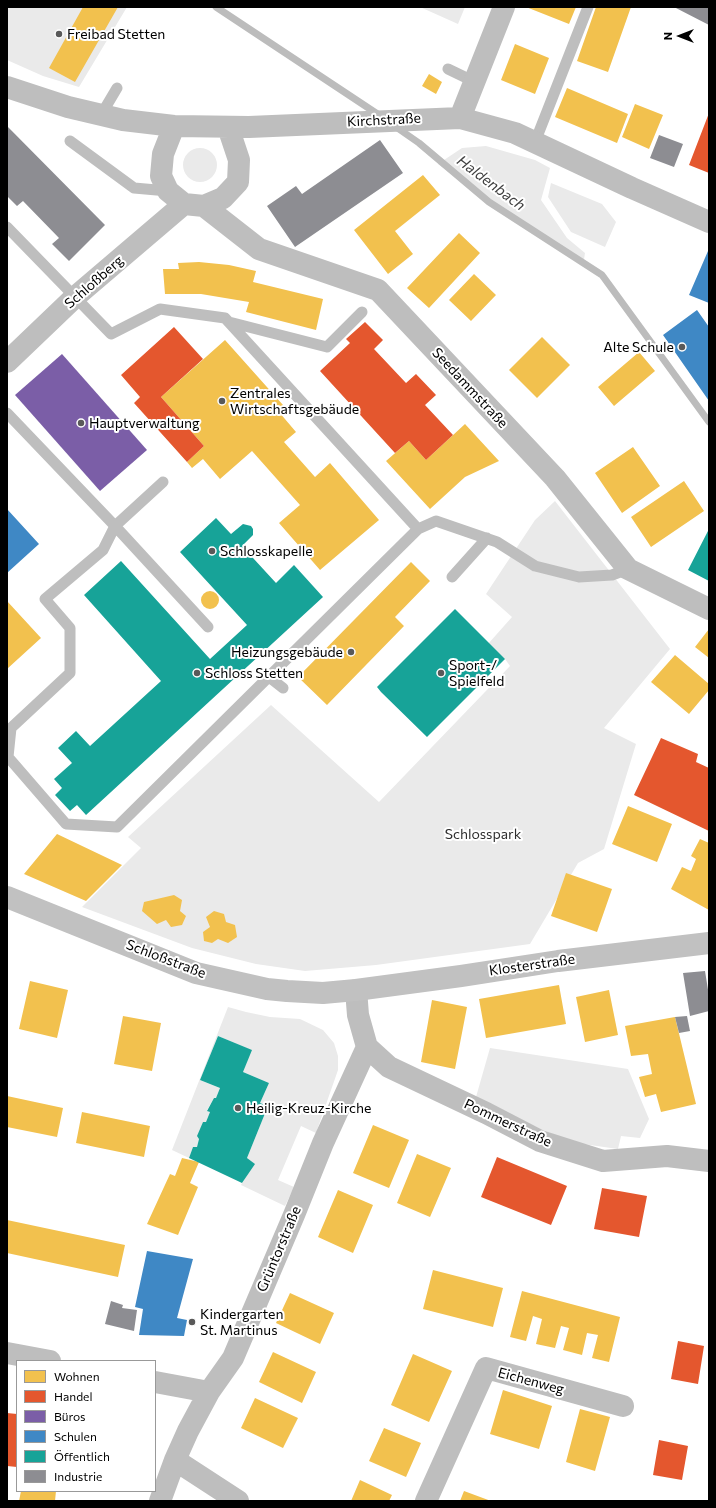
<!DOCTYPE html>
<meta charset="utf-8">
<style>
body{margin:0}
#map{position:relative;width:716px;height:1508px;overflow:hidden;background:#fff;font-family:Commissioner,sans-serif}
canvas{display:block}
.frame{position:absolute;inset:0;border:8px solid #000;pointer-events:none}
.legend{position:absolute;left:16px;top:1360px;width:140px;height:132px;box-sizing:border-box;background:#fff;border:1px solid #999;margin:0;padding:5px 7px;list-style:none;font-size:12px;color:#000}
.legend li{display:flex;align-items:center;gap:8px;height:20px}
.legend b{width:20px;border:1px solid #999}
.north{position:absolute;left:660px;top:16px;width:40px;height:40px;-webkit-text-stroke:3px #fff;paint-order:stroke;rotate:270deg;font-size:11px;font-weight:700;line-height:16px;text-align:center;color:#000}
.north::after{content:'';display:block;margin:auto;width:14px;height:18px;background:#000;clip-path:polygon(50% 0,100% 100%,50% 72%,0 100%)}
</style>
<div id="map">
<canvas width="716" height="1508"></canvas>
<div class="frame"></div>
<ul class="legend">
<li><b style="height:11px;background:#f2c14e"></b>Wohnen</li>
<li><b style="height:11px;background:#e4572e"></b>Handel</li>
<li><b style="height:11px;background:#7b5ea7"></b>Büros</li>
<li><b style="height:11px;background:#3f88c5"></b>Schulen</li>
<li><b style="height:11px;background:#17a398"></b>Öffentlich</li>
<li><b style="height:11px;background:#8d8d92"></b>Industrie</li>
</ul>
<div class="north">N</div>
</div>
<script>
const ctx = document.querySelector('canvas').getContext('2d');
ctx.lineJoin = 'round';
function paint(path, color) {
  ctx.fillStyle = color;
  ctx.fill(path, 'evenodd');
}
function strokePath(path, color, width, dash) {
  ctx.strokeStyle = color;
  ctx.lineWidth = width;
  ctx.lineCap = dash ? 'butt' : 'round';
  ctx.setLineDash(dash || []);
  ctx.stroke(path);
}
function write(font, color, halo, rows, align = 'center') {
  ctx.font = font + ' Commissioner,sans-serif';
  ctx.lineWidth = 4;
  ctx.setLineDash([]);
  ctx.textBaseline = 'middle';
  ctx.strokeStyle = halo;
  ctx.fillStyle = color;
  for (const [text, x, y, turn = 0] of rows) {
    ctx.save();
    ctx.translate(x, y);
    ctx.rotate((+turn || 0) * Math.PI / 180);
    ctx.textAlign = isNaN(turn) ? turn : align;
    if (halo) ctx.strokeText(text, 0, 0);
    ctx.fillText(text, 0, 0);
    ctx.restore();
  }
}
const green = new Path2D(`
 M 7,7 L 127,7 L 79,87 L 43,76 L 7,60 Z
 M 420,7 L 465,7 L 458,24 Z
 M 486,146 L 535,160 L 550,168 L 541,200 L 567,238 L 585,253 L 583,266 L 511,219 L 438,164 L 462,148 Z
 M183 165a17 17 0 1 1 34 0a17 17 0 1 1-34 0Z
 M 551,183 L 602,204 L 616,222 L 605,247 L 571,232 L 548,197 Z
 M 555,501 L 670,649 L 604,728 L 636,744 L 604,849 L 578,863 L 530,944 L 376,965 L 305,971 L 256,964 L 192,948 L 82,907 L 141,848 L 128,837 L 271,705 L 379,802 L 510,666 L 505,659 L 488,644 L 512,617 L 486,594 L 535,520 Z
 M 228,1007 L 246,1012 L 270,1017 L 300,1019 L 323,1030 L 334,1043 L 338,1056 L 338,1070 L 316,1133 L 301,1126 L 278,1180 L 294,1187 L 285,1206 L 241,1185 L 254,1164 L 247,1158 L 268,1106 L 260,1103 L 269,1083 L 243,1072 L 251,1050 L 218,1036 L 200,1080 L 220,1088 L 216,1098 L 214,1098 L 207,1110 L 210,1112 L 206,1122 L 203,1122 L 197,1147 L 193,1147 L 189,1158 L 172,1150 Z
 M 490,1048 L 628,1069 L 649,1119 L 640,1138 L 621,1136 L 618,1149 L 576,1143 L 542,1130 L 476,1097 Z`);
const homes = new Path2D(`
 M 83,7 L 118,7 L 75,82 L 49,68 Z
 M 526,7 L 576,7 L 569,24 Z
 M 596,7 L 631,7 L 608,72 L 577,61 Z
 M 515,44 L 549,58 L 535,94 L 501,80 Z
 M 429,74 L 442,82 L 436,94 L 422,86 Z
 M 567,88 L 628,114 L 617,143 L 555,117 Z
 M 635,104 L 663,115 L 649,149 L 622,137 Z
 M 423,175 L 440,195 L 395,231 L 413,254 L 388,274 L 354,230 Z
 M 459,233 L 480,253 L 429,308 L 407,288 Z
 M 199,262 L 229,265 L 256,271 L 253,282 L 323,299 L 316,330 L 246,312 L 249,302 L 201,294 L 165,294 L 163,269 L 179,269 L 178,263 Z
 M 474,274 L 496,295 L 471,321 L 449,300 Z
 M 542,337 L 570,365 L 537,398 L 509,370 Z
 M 225,340 L 283,405 L 279,412 L 296,432 L 284,442 L 315,477 L 330,463 L 379,520 L 320,570 L 279,523 L 300,505 L 252,451 L 220,479 L 203,459 L 192,468 L 187,462 L 204,446 L 161,397 Z
 M 639,352 L 655,371 L 614,406 L 598,387 Z
 M 465,424 L 499,461 L 465,477 L 430,509 L 386,461 L 409,441 L 426,460 Z
 M 633,447 L 660,486 L 622,513 L 595,473 Z
 M 684,481 L 704,511 L 651,547 L 631,517 Z
 M 411,562 L 430,581 L 395,617 L 404,626 L 327,705 L 298,677 Z
 M201 600a9 9 0 1 1 18 0a9 9 0 1 1-18 0Z
 M 7,601 L 41,638 L 7,669 Z
 M 709,629 L 709,658 L 695,647 Z
 M 675,655 L 709,684 L 709,690 L 689,714 L 651,682 Z
 M 628,806 L 672,824 L 657,862 L 612,844 Z
 M 57,834 L 122,865 L 86,901 L 24,874 Z
 M 700,839 L 709,843 L 709,910 L 671,889 L 682,867 L 691,871 L 696,859 L 691,856 Z
 M 566,873 L 612,889 L 597,932 L 551,916 Z
 M 174,895 L 182,900 L 180,911 L 186,916 L 182,925 L 171,927 L 166,920 L 157,924 L 142,911 L 144,902 Z
 M 214,911 L 224,914 L 226,922 L 235,925 L 237,937 L 228,943 L 218,939 L 212,943 L 204,941 L 203,932 L 210,927 L 206,917 Z
 M 30,981 L 68,990 L 57,1038 L 19,1029 Z
 M 559,985 L 566,1024 L 486,1038 L 479,999 Z
 M 609,990 L 618,1035 L 585,1042 L 576,997 Z
 M 432,1000 L 467,1007 L 455,1069 L 421,1062 Z
 M 123,1016 L 161,1023 L 152,1071 L 114,1064 Z
 M 675,1017 L 696,1104 L 661,1112 L 656,1094 L 645,1097 L 639,1077 L 652,1074 L 648,1054 L 631,1056 L 625,1026 Z
 M 7,1096 L 63,1108 L 57,1137 L 7,1127 Z
 M 82,1112 L 150,1126 L 144,1157 L 76,1143 Z
 M 373,1125 L 409,1140 L 389,1188 L 353,1173 Z
 M 417,1154 L 451,1168 L 430,1217 L 397,1203 Z
 M 182,1158 L 199,1162 L 190,1183 L 198,1187 L 178,1235 L 147,1224 L 170,1174 L 175,1176 Z
 M 338,1190 L 373,1205 L 353,1253 L 318,1237 Z
 M 7,1220 L 125,1245 L 118,1277 L 7,1253 Z
 M 433,1270 L 503,1288 L 493,1327 L 423,1309 Z
 M 522,1291 L 620,1317 L 609,1362 L 592,1358 L 598,1335 L 587,1333 L 582,1355 L 563,1350 L 569,1328 L 561,1326 L 555,1348 L 536,1344 L 542,1319 L 533,1316 L 526,1341 L 510,1337 Z
 M 290,1293 L 334,1313 L 320,1344 L 276,1323 Z
 M 273,1352 L 316,1372 L 302,1403 L 259,1382 Z
 M 413,1354 L 452,1371 L 429,1422 L 391,1405 Z
 M 503,1390 L 552,1406 L 539,1449 L 490,1434 Z
 M 255,1398 L 298,1418 L 283,1448 L 241,1428 Z
 M 580,1409 L 610,1417 L 595,1471 L 566,1462 Z
 M 384,1428 L 421,1443 L 406,1477 L 369,1461 Z
 M 360,1480 L 392,1495 L 389,1501 L 351,1501 Z
 M 21,1491 L 56,1491 L 55,1501 L 19,1501 Z
 M 464,1491 L 491,1501 L 460,1501 Z`);
const shops = new Path2D(`
 M 709,113 L 709,173 L 689,165 Z
 M 365,322 L 383,340 L 374,349 L 406,383 L 416,374 L 436,395 L 425,405 L 453,435 L 426,460 L 409,441 L 395,453 L 320,371 L 350,343 L 346,339 Z
 M 174,327 L 203,359 L 161,397 L 204,446 L 187,462 L 134,403 L 140,397 L 121,375 Z
 M 661,738 L 698,754 L 696,762 L 709,768 L 709,831 L 634,795 Z
 M 497,1157 L 567,1186 L 551,1225 L 481,1197 Z
 M 602,1188 L 647,1196 L 639,1237 L 594,1229 Z
 M 678,1341 L 704,1346 L 698,1384 L 671,1379 Z
 M 7,1413 L 17,1414 L 17,1467 L 7,1466 Z
 M 659,1440 L 688,1446 L 682,1480 L 653,1475 Z`);
const offices = new Path2D(`
 M 62,354 L 147,450 L 100,491 L 15,395 Z`);
const schools = new Path2D(`
 M 708,251 L 709,252 L 709,303 L 689,295 Z
 M 697,310 L 709,327 L 709,401 L 663,335 Z
 M 7,509 L 39,544 L 7,573 Z
 M 147,1251 L 193,1259 L 177,1318 L 187,1320 L 184,1336 L 139,1335 L 143,1309 L 135,1307 Z`);
const public = new Path2D(`
 M 216,518 L 231,534 L 243,524 L 251,526 L 253,529 L 253,535 L 242,546 L 276,583 L 294,565 L 323,597 L 86,815 L 77,805 L 70,811 L 55,795 L 62,788 L 54,779 L 72,763 L 58,748 L 76,731 L 90,746 L 161,681 L 84,595 L 121,561 L 210,659 L 247,625 L 180,552 Z
 M 709,529 L 709,581 L 688,570 Z
 M 455,609 L 505,659 L 427,737 L 381,692 L 377,687 Z
 M 218,1036 L 252,1050 L 243,1072 L 269,1083 L 260,1103 L 268,1106 L 247,1158 L 255,1164 L 242,1183 L 189,1158 L 193,1147 L 197,1147 L 199,1139 L 197,1136 L 203,1122 L 206,1122 L 210,1112 L 207,1111 L 214,1098 L 216,1098 L 220,1088 L 200,1080 Z`);
const industry = new Path2D(`
 M 674,7 L 709,7 L 709,25 Z
 M 7,126 L 105,225 L 69,261 L 52,244 L 59,238 L 23,201 L 17,206 L 7,196 Z
 M 659,135 L 683,144 L 674,167 L 650,158 Z
 M 380,140 L 403,173 L 295,247 L 267,206 L 296,186 L 302,194 Z
 M 705,971 L 709,996 L 709,1011 L 690,1016 L 683,973 Z
 M 687,1016 L 690,1031 L 679,1033 L 675,1017 Z
 M 111,1301 L 123,1305 L 122,1308 L 137,1310 L 134,1331 L 105,1324 Z`);
const stream = new Path2D(`
 M 216,7 L 379,115
 M 396,127 L 419,143 L 489,202 L 602,275 L 709,422`);
const service = new Path2D(`
 M 448,69 L 475,82
 M 101,115 L 117,88
 M 70,141 L 134,188 L 168,191
 M 535,142 L 588,7
 M 7,227 L 111,334 L 160,309 L 225,318 L 418,529 L 117,827 L 66,824 L 8,757 L 11,728 L 70,673 L 70,628 L 45,599 L 103,550 L 115,526 L 7,413
 M 229,322 L 327,347 L 362,312
 M 163,482 L 115,526 L 208,627
 M 418,529 L 436,521 L 497,542 L 535,566 L 579,577 L 612,575 L 628,569
 M 452,577 L 487,538
 M 269,677 L 283,688`);
const minor = new Path2D(`
 M 7,87 L 68,107 L 123,120 L 174,126 L 249,127 L 460,118 L 515,133 L 632,188 L 709,222
 M 460,118 L 504,7
 M 174,126 L 163,154 L 161,176 L 168,191 L 184,204 L 204,206 L 223,198 L 238,182 L 239,160 L 228,127
 M 204,206 L 259,249 L 378,290 L 555,478 L 628,569 L 709,609
 M 7,362 L 75,297 L 184,204
 M 367,1047 L 389,1067 L 486,1113 L 540,1141 L 603,1161 L 667,1156 L 709,1161
 M 7,1353 L 50,1361
 M 155,1382 L 209,1392
 M 175,1460 L 238,1501
 M 160,1501 L 175,1460 L 188,1431 L 209,1392 L 233,1358 L 294,1215 L 323,1143 L 367,1047 L 358,1015 L 356,990
 M 426,1501 L 486,1368 L 623,1406`);
const secondary = new Path2D(`
 M 7,897 L 196,973 L 267,989 L 287,991 L 323,993 L 356,990 L 461,976 L 558,961 L 709,943`);
const markers = [
 [59,34,4,"#595959"],
 [682,347,4,"#595959"],
 [222,401,4,"#595959"],
 [81,423,4,"#595959"],
 [212,551,4,"#595959"],
 [351,652,4,"#595959"],
 [197,673,4,"#595959"],
 [441,673,4,"#595959"],
 [238,1108,4,"#595959"],
 [192,1322,4,"#595959"]
];
const poiNames = [
 ["Freibad Stetten",67,34],
 ["Alte Schule",674,347,"right"],
 ["Zentrales",230,393],
 ["Wirtschaftsgebäude",230,409],
 ["Hauptverwaltung",89,423],
 ["Schlosskapelle",220,551],
 ["Heizungsgebäude",343,652,"right"],
 ["Sport-/",449,665],
 ["Spielfeld",449,681],
 ["Schloss Stetten",205,673],
 ["Heilig-Kreuz-Kirche",246,1108],
 ["Kindergarten",200,1314],
 ["St. Martinus",200,1330]
];
const streetNames = [
 ["Kirchstraße",384,120,-3],
 ["Schloßberg",94,282,-41],
 ["Seedammstraße",470,388,47],
 ["Schloßstraße",166,959,21],
 ["Klosterstraße",532,965,-8],
 ["Pommerstraße",508,1123,25],
 ["Grüntorstraße",279,1249,-67],
 ["Eichenweg",531,1381,15]
];
const parkNames = [
 ["Schlosspark",483,834]
];
const waterNames = [
 ["Haldenbach",491,183,37]
];
paint(green, '#eaeaea');
paint(homes, '#f2c14e');
paint(shops, '#e4572e');
paint(offices, '#7b5ea7');
paint(schools, '#3f88c5');
paint(public, '#17a398');
paint(industry, '#8d8d92');
strokePath(stream, '#bcbcbc', 7);
strokePath(service, '#bebebe', 11);
strokePath(minor, '#bebebe', 22);
strokePath(secondary, '#c1c1c1', 22);
for (const [x, y, r, color] of markers) {
  const dot = new Path2D();
  dot.arc(x, y, r, 0, 2 * Math.PI);
  ctx.fillStyle = color;
  ctx.fill(dot);
  strokePath(dot, '#fff', 1.5);
}
write('14px', '#000', '#fff', poiNames, 'left');
write('14px', '#000', '#fff', streetNames);
write('14px', '#2f2f2f', '#fff', parkNames);
write('italic 15px', '#404040', '#fff', waterNames);
</script>
